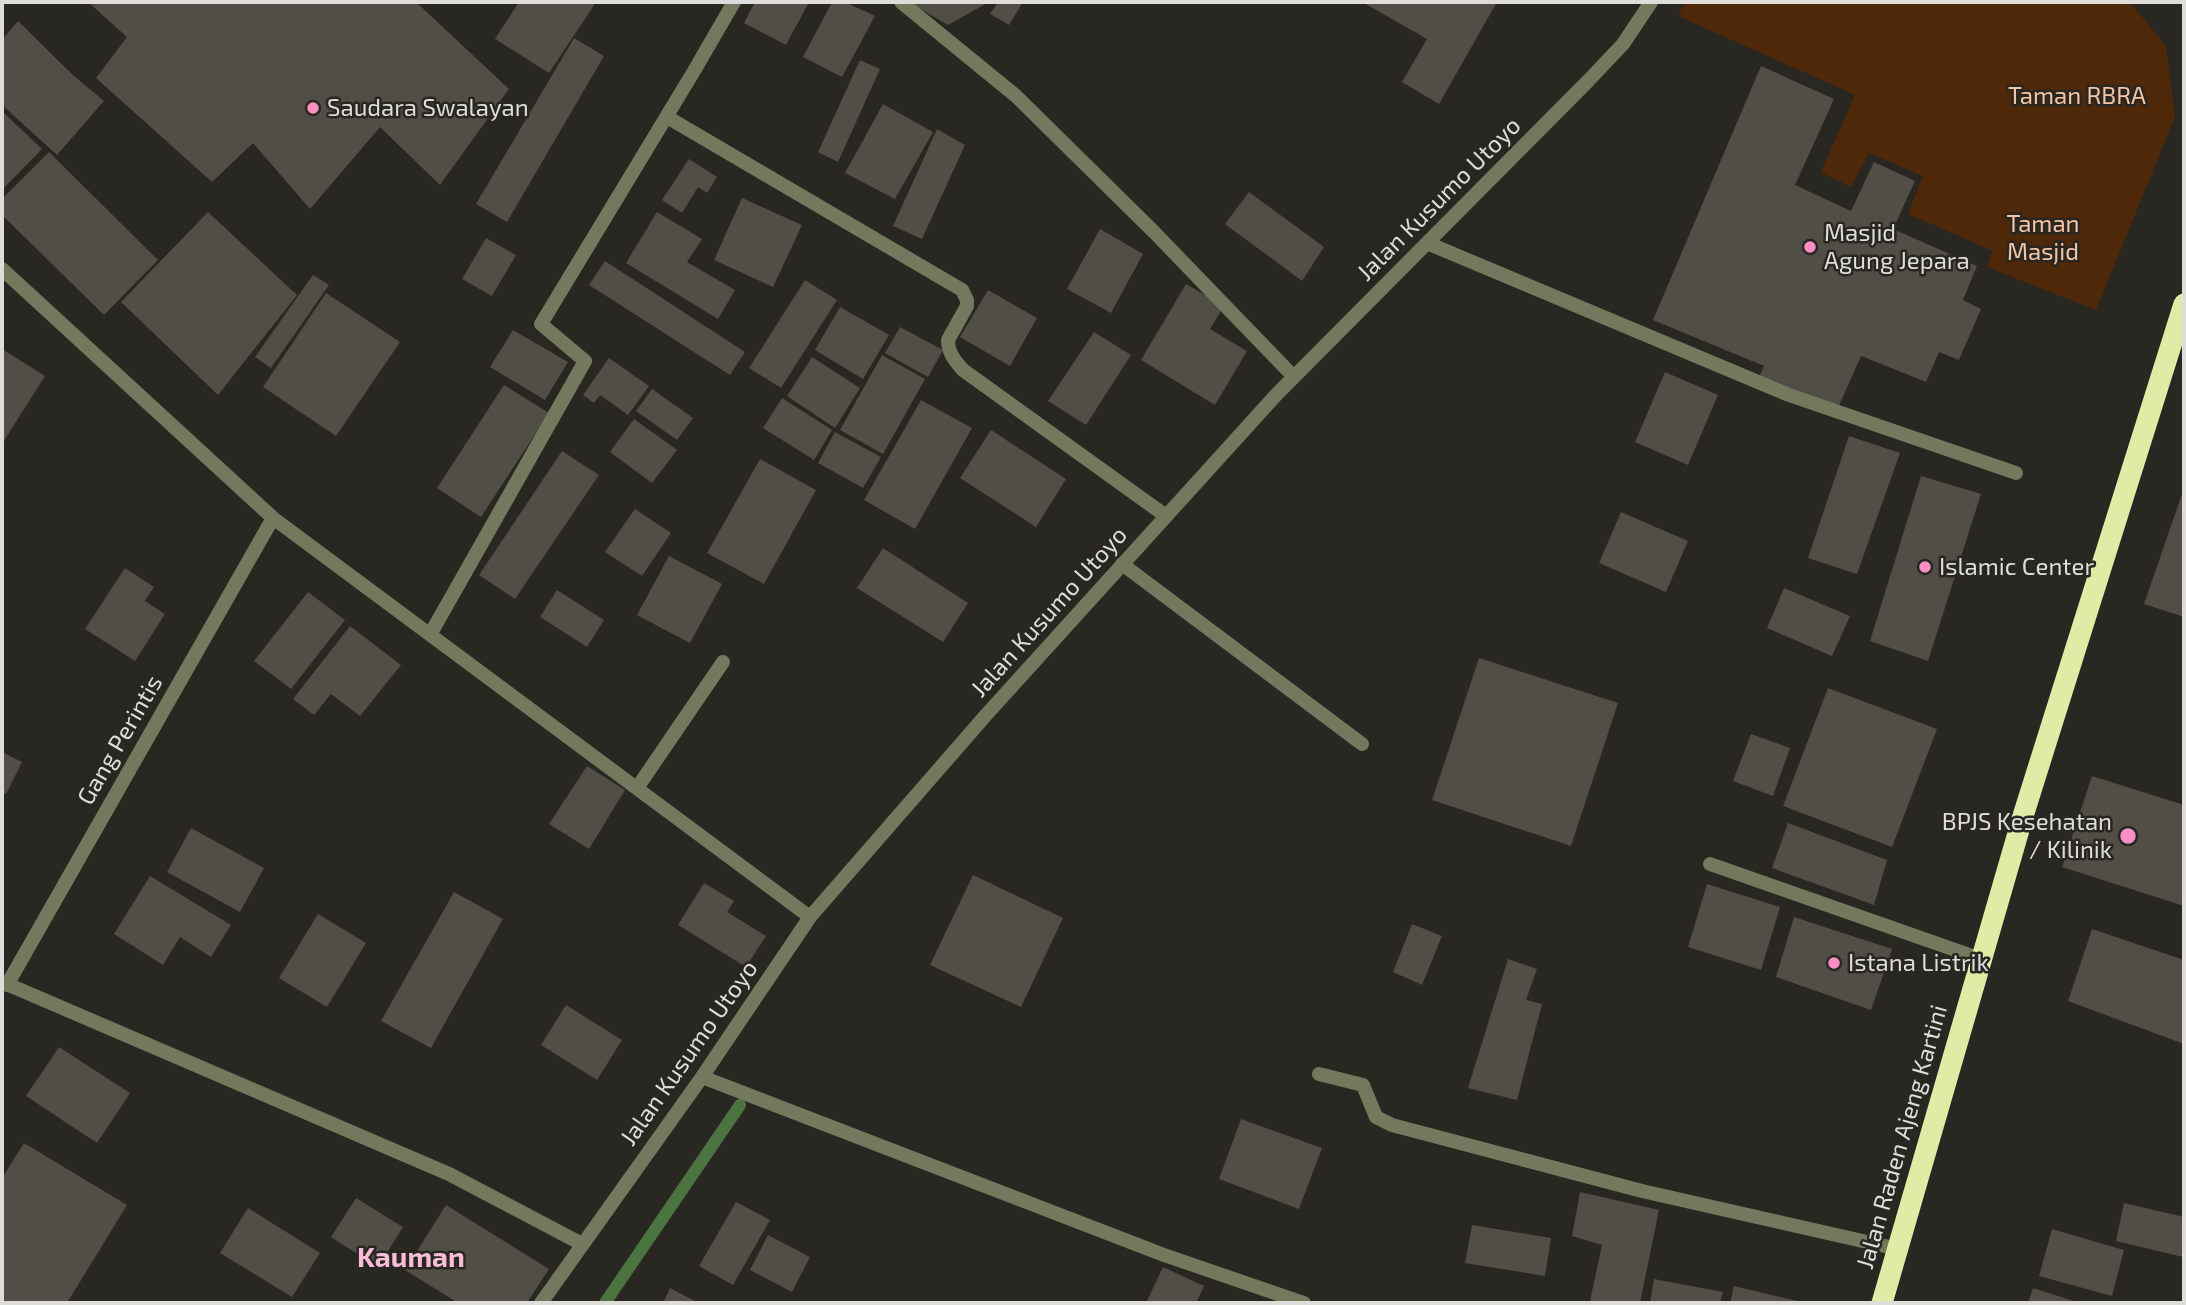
<!DOCTYPE html>
<style>
body{margin:0}
#map{position:relative;width:2186px;height:1305px;overflow:hidden;background:#292721;font-family:"Exo 2",sans-serif}
canvas{display:block}
.frame{position:absolute;inset:0;border:4px solid #deddd9;pointer-events:none}
</style>
<div id="map">
<canvas width="2186" height="1305"></canvas>
<div class="frame"></div>
</div>
<script>
const ctx = document.querySelector('canvas').getContext('2d');
ctx.lineJoin = 'round';
function paint(path, color) {
  ctx.fillStyle = color;
  ctx.fill(path, 'evenodd');
}
function strokePath(path, color, width, dash) {
  ctx.strokeStyle = color;
  ctx.lineWidth = width;
  ctx.lineCap = dash ? 'butt' : 'round';
  ctx.setLineDash(dash || []);
  ctx.stroke(path);
}
function write(font, color, halo, rows, align = 'center') {
  ctx.font = font + ' "Exo 2",sans-serif';
  ctx.lineWidth = 5;
  ctx.setLineDash([]);
  ctx.textBaseline = 'middle';
  ctx.strokeStyle = halo;
  ctx.fillStyle = color;
  for (const [text, x, y, turn = 0] of rows) {
    ctx.save();
    ctx.translate(x, y);
    ctx.rotate((+turn || 0) * Math.PI / 180);
    ctx.textAlign = isNaN(turn) ? turn : align;
    if (halo) ctx.strokeText(text, 0, 0);
    ctx.fillText(text, 0, 0);
    ctx.restore();
  }
}
const green = new Path2D(`
 M 1685,2 L 2130,2 L 2166,46 L 2175,117 L 2096,310 L 1987,267 L 1993,251 L 1908,214 L 1923,176 L 1869,153 L 1851,187 L 1821,172 L 1855,95 L 1678,16 Z`);
const stream = new Path2D(`
 M 605,1303 L 740,1105`);
const building = new Path2D(`
 M 88,2 L 416,2 L 509,89 L 440,185 L 380,127 L 310,209 L 253,143 L 212,182 L 96,78 L 127,37 Z
 M 519,2 L 596,2 L 549,73 L 495,39 Z
 M 755,2 L 809,2 L 786,45 L 744,23 Z
 M 832,2 L 845,2 L 875,16 L 842,77 L 803,57 Z
 M 917,2 L 989,2 L 948,25 L 915,6 Z
 M 998,2 L 1023,2 L 1009,25 L 990,14 Z
 M 1362,2 L 1497,2 L 1439,104 L 1402,82 L 1427,39 Z
 M 18,21 L 74,76 L 104,101 L 57,155 L 2,105 L 2,40 Z
 M 574,38 L 604,56 L 507,222 L 476,204 Z
 M 860,60 L 880,69 L 838,162 L 818,152 Z
 M 1761,66 L 1834,99 L 1795,185 L 1851,211 L 1874,162 L 1915,181 L 1893,229 L 1977,266 L 1963,300 L 1981,309 L 1959,360 L 1939,352 L 1926,382 L 1861,356 L 1838,408 L 1759,377 L 1764,366 L 1653,320 Z
 M 883,104 L 933,132 L 895,199 L 845,173 Z
 M 2,111 L 42,149 L 2,190 Z
 M 937,129 L 965,145 L 922,239 L 893,226 Z
 M 49,152 L 158,260 L 104,315 L 2,215 L 2,199 Z
 M 689,159 L 717,177 L 707,193 L 698,187 L 682,213 L 662,200 Z
 M 1249,192 L 1324,247 L 1302,281 L 1225,224 Z
 M 742,198 L 802,225 L 773,287 L 714,260 Z
 M 208,212 L 297,295 L 218,395 L 121,302 Z
 M 657,212 L 702,239 L 687,262 L 735,290 L 718,319 L 626,263 Z
 M 1100,229 L 1143,254 L 1111,313 L 1067,289 Z
 M 486,238 L 516,255 L 492,296 L 462,279 Z
 M 605,261 L 745,352 L 730,375 L 589,285 Z
 M 313,275 L 329,285 L 271,368 L 255,357 Z
 M 805,280 L 837,300 L 781,388 L 749,368 Z
 M 1186,284 L 1224,306 L 1210,329 L 1247,351 L 1215,405 L 1141,360 Z
 M 988,290 L 1037,318 L 1010,366 L 960,337 Z
 M 326,293 L 400,342 L 336,436 L 263,387 Z
 M 840,307 L 889,335 L 863,379 L 815,350 Z
 M 900,327 L 943,350 L 928,377 L 885,353 Z
 M 513,330 L 568,362 L 545,400 L 490,367 Z
 M 1094,332 L 1131,355 L 1086,425 L 1048,401 Z
 M 2,349 L 45,376 L 2,444 Z
 M 882,355 L 925,379 L 883,454 L 840,430 Z
 M 812,357 L 860,388 L 835,428 L 787,396 Z
 M 609,358 L 649,386 L 628,415 L 600,395 L 594,403 L 583,395 Z
 M 1665,372 L 1718,395 L 1688,465 L 1635,442 Z
 M 504,385 L 549,413 L 481,517 L 437,488 Z
 M 652,389 L 693,418 L 677,440 L 636,411 Z
 M 782,398 L 832,430 L 814,460 L 763,428 Z
 M 921,400 L 972,428 L 915,529 L 864,500 Z
 M 634,419 L 677,450 L 652,483 L 610,452 Z
 M 991,430 L 1066,479 L 1036,527 L 960,478 Z
 M 835,432 L 881,457 L 863,488 L 818,463 Z
 M 1849,436 L 1900,453 L 1857,574 L 1808,558 Z
 M 562,451 L 599,475 L 515,599 L 479,575 Z
 M 760,459 L 816,490 L 764,584 L 707,553 Z
 M 1921,476 L 1981,494 L 1928,661 L 1870,641 Z
 M 2182,494 L 2184,495 L 2184,617 L 2144,604 Z
 M 635,509 L 671,533 L 642,576 L 605,552 Z
 M 1621,512 L 1688,541 L 1666,592 L 1599,563 Z
 M 883,548 L 968,603 L 943,642 L 857,588 Z
 M 669,556 L 722,584 L 690,643 L 637,615 Z
 M 125,568 L 154,587 L 145,601 L 165,614 L 135,661 L 85,629 Z
 M 1784,588 L 1850,616 L 1832,656 L 1767,628 Z
 M 557,590 L 604,620 L 587,647 L 540,617 Z
 M 308,592 L 345,620 L 291,689 L 254,661 Z
 M 350,626 L 401,665 L 360,716 L 331,694 L 314,715 L 293,699 Z
 M 1479,658 L 1618,703 L 1571,846 L 1432,800 Z
 M 1828,688 L 1937,729 L 1892,847 L 1783,806 Z
 M 1751,734 L 1790,748 L 1773,796 L 1733,781 Z
 M 2,752 L 22,762 L 6,794 L 2,792 Z
 M 587,766 L 625,790 L 589,849 L 549,824 Z
 M 2092,776 L 2184,805 L 2184,906 L 2062,867 Z
 M 1788,823 L 1887,860 L 1874,905 L 1772,868 Z
 M 191,828 L 264,868 L 240,912 L 167,872 Z
 M 973,875 L 1063,918 L 1021,1007 L 930,965 Z
 M 150,876 L 231,925 L 211,957 L 180,937 L 163,965 L 114,934 Z
 M 704,883 L 734,901 L 727,912 L 766,936 L 746,967 L 678,925 Z
 M 1707,884 L 1780,907 L 1761,970 L 1688,947 Z
 M 454,892 L 503,919 L 431,1048 L 381,1021 Z
 M 318,914 L 366,943 L 327,1007 L 279,978 Z
 M 1794,917 L 1892,949 L 1871,1010 L 1776,977 Z
 M 1412,924 L 1442,936 L 1422,985 L 1393,972 Z
 M 2092,929 L 2184,960 L 2184,1044 L 2068,1001 Z
 M 1508,959 L 1537,969 L 1526,1000 L 1542,1004 L 1517,1100 L 1468,1088 Z
 M 566,1005 L 622,1040 L 597,1080 L 541,1045 Z
 M 59,1047 L 130,1093 L 97,1143 L 26,1096 Z
 M 1241,1119 L 1322,1148 L 1299,1209 L 1219,1179 Z
 M 24,1143 L 127,1205 L 67,1303 L 2,1303 L 2,1178 Z
 M 1580,1192 L 1659,1210 L 1640,1303 L 1604,1303 L 1590,1301 L 1602,1245 L 1572,1236 Z
 M 356,1198 L 403,1227 L 378,1267 L 331,1237 Z
 M 736,1202 L 770,1220 L 733,1285 L 699,1266 Z
 M 2124,1203 L 2184,1217 L 2183,1257 L 2116,1241 Z
 M 446,1205 L 549,1269 L 527,1303 L 458,1303 L 405,1270 Z
 M 248,1208 L 320,1253 L 292,1297 L 220,1253 Z
 M 1472,1225 L 1551,1238 L 1545,1276 L 1465,1263 Z
 M 2052,1229 L 2124,1250 L 2112,1296 L 2039,1276 Z
 M 768,1235 L 810,1257 L 792,1292 L 750,1270 Z
 M 1163,1267 L 1204,1286 L 1196,1303 L 1146,1303 Z
 M 1654,1279 L 1723,1292 L 1720,1303 L 1650,1303 Z
 M 1734,1286 L 1801,1302 L 1801,1303 L 1730,1303 Z
 M 670,1288 L 699,1303 L 663,1303 Z
 M 2033,1288 L 2080,1303 L 2028,1303 Z`);
const lane = new Path2D(`
 M 637,788 L 723,662`);
const street = new Path2D(`
 M 901,2 L 1016,96 L 1154,232 L 1294,377
 M 667,117 L 962,290 L 967,300 L 967,306 L 948,340 C 948,353 955,361 963,370 L 1166,516
 M 1427,243 L 1789,395 L 2016,473
 M 2,269 L 273,518 L 810,917
 M 1122,564 L 1362,744
 M 431,633 L 585,361 L 541,324 L 694,71 L 734,2
 M 1710,864 L 1981,959
 M 2,982 L 449,1174 L 582,1244
 M 7,985 L 273,518
 M 1319,1074 L 1363,1085 L 1376,1117 L 1392,1125 L 1642,1191 L 1898,1249
 M 702,1077 L 1164,1255 L 1304,1303
 M 541,1303 L 702,1077 L 810,917 L 986,715 L 1276,395 L 1588,81 L 1623,44 L 1651,2`);
const highway = new Path2D(`
 M 1882,1303 L 2023,816 L 2184,304`);
const markers = [
 [313,108,7,"#fb8fc4"],
 [1810,247,7,"#fb8fc4"],
 [1925,567,7,"#fb8fc4"],
 [2128,836,9,"#fb8fc4"],
 [1834,963,7,"#fb8fc4"]
];
const parkNames = [
 ["Taman RBRA",2077,96],
 ["Taman",2043,224],
 ["Masjid",2043,252]
];
const poiNames = [
 ["Saudara Swalayan",327,108],
 ["Masjid",1824,233],
 ["Agung Jepara",1824,261],
 ["Islamic Center",1939,567],
 ["BPJS Kesehatan",2112,822,"right"],
 ["/ Kilinik",2112,850,"right"],
 ["Istana Listrik",1848,963]
];
const streetNames = [
 ["Jalan Kusumo Utoyo",1439,199,-45],
 ["Jalan Kusumo Utoyo",1049,612,-48],
 ["Gang Perintis",120,740,-60],
 ["Jalan Kusumo Utoyo",689,1053,-55],
 ["Jalan Raden Ajeng Kartini",1902,1137,-74]
];
const quarterNames = [
 ["Kauman",411,1258]
];
paint(green, '#4f280a');
strokePath(stream, '#4c7440', 12);
paint(building, '#514d47');
strokePath(lane, '#73795d', 14);
strokePath(street, '#73795d', 14);
strokePath(highway, '#deeca6', 21);
for (const [x, y, r, color] of markers) {
  const dot = new Path2D();
  dot.arc(x, y, r, 0, 2 * Math.PI);
  ctx.fillStyle = color;
  ctx.fill(dot);
  strokePath(dot, '#292721', 2.5);
}
write('24px', '#f6c3a3', '#292721', parkNames);
write('24px', '#deddd9', '#292721', poiNames, 'left');
write('24px', '#deddd9', '#292721', streetNames);
write('bold 28px', '#f9bbd7', '#292721', quarterNames);
</script>
